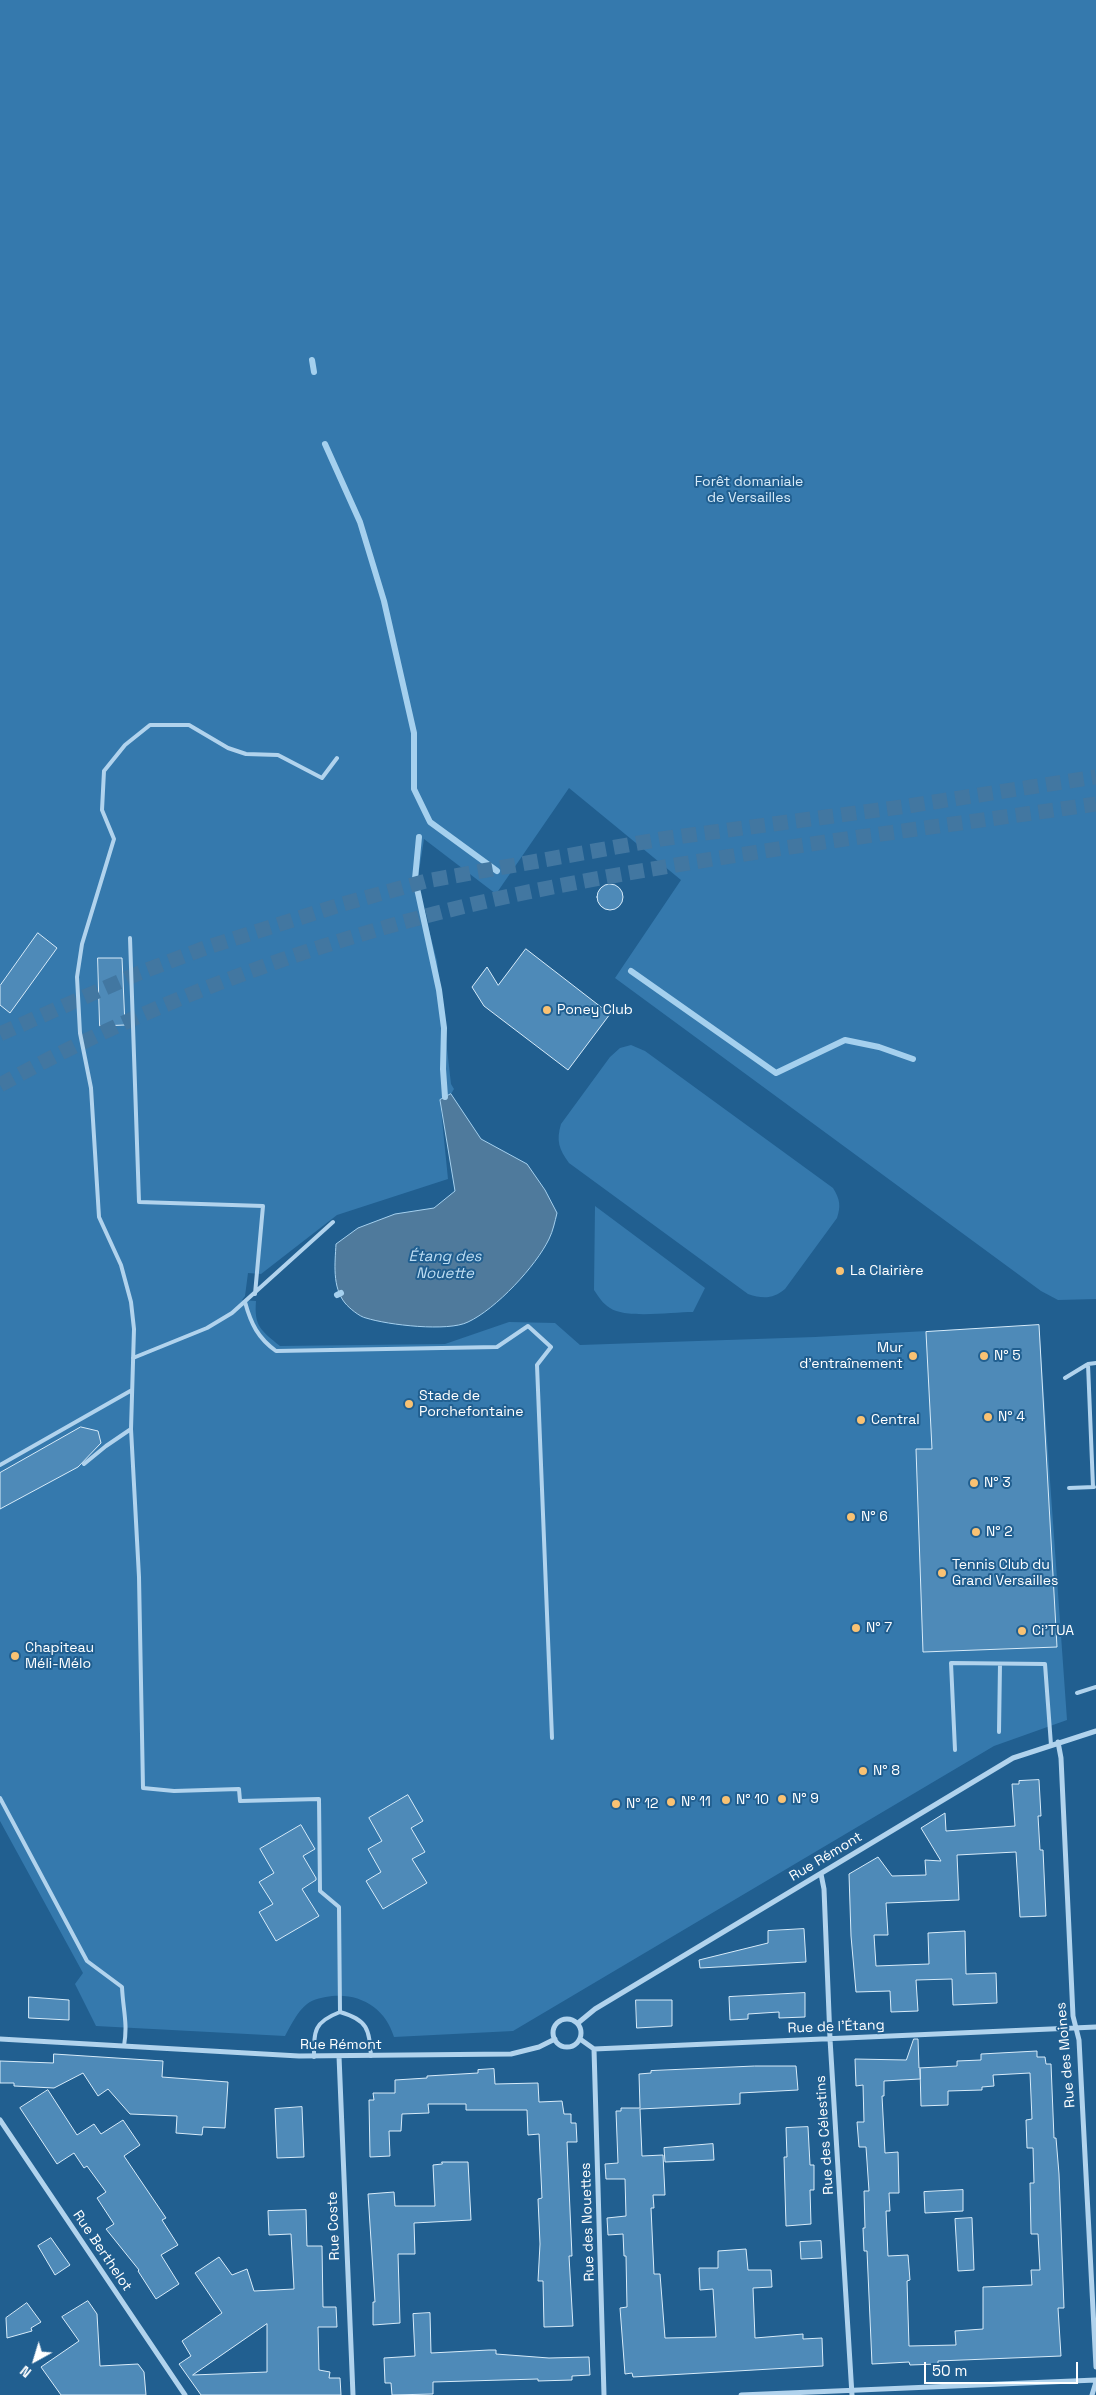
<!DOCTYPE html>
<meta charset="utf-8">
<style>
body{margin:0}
#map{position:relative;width:1096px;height:2395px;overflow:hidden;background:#215f90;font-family:"Space Grotesk",sans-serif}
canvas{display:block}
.north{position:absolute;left:10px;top:2335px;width:50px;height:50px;-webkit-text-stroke:4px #215f90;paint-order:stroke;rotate:219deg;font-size:14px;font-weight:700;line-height:20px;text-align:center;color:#fff}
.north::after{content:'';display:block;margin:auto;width:18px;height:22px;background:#fff;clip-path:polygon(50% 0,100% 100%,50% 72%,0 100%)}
.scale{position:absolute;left:924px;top:2362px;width:154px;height:22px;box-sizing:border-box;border:2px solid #fff;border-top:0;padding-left:6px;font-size:15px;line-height:18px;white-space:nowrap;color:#fff;-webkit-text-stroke:4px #215f90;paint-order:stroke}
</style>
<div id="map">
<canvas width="1096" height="2395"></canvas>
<div class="north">N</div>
<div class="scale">50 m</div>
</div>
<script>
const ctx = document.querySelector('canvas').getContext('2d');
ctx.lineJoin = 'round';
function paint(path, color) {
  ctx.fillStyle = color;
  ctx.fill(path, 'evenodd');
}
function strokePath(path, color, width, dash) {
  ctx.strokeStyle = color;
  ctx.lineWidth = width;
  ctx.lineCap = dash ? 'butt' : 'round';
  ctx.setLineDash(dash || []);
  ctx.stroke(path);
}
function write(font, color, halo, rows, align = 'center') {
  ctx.font = font + ' "Space Grotesk",sans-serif';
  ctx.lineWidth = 4;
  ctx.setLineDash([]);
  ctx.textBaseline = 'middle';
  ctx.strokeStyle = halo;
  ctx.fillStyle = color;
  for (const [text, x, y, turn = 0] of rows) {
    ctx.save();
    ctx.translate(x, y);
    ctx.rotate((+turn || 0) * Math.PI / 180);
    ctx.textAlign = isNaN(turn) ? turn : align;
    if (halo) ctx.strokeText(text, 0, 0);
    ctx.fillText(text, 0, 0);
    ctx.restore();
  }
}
const green = new Path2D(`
 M 0,0 L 1096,0 L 1096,1299 L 1058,1300 L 1041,1291 L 615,978 L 681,880 L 569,788 L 496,894 L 424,839 L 417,884 L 437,961 L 451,1084 L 454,1089 L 451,1094 L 440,1100 L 448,1179 L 337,1215 L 261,1274 L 248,1273 L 245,1296 L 242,1300 L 256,1301 C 254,1327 261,1330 280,1346 L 445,1344 L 509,1322 L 555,1323 L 580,1345 L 815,1337 L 1039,1325 L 1067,1720 L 994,1746 L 513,2031 L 394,2037 C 386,2009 361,1993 332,1996 C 324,1997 313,1999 307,2004 C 297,2012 291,2025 285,2036 L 96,2026 L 75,1984 L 83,1973 L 0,1821 Z
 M 631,1045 L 645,1051 L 833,1188 C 840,1199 841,1206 837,1218 L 785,1289 C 773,1299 763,1299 748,1294 L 569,1163 C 559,1149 556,1141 561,1124 L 610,1057 L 620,1048 Z
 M 595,1206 L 705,1288 L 693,1312 C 672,1312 626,1319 610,1308 C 603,1304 598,1296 594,1290 Z`);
const water = new Path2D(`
 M 451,1094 L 481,1139 L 527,1164 L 545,1190 L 557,1213 C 555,1221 553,1231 549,1239 C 536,1266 496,1309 468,1322 C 448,1332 388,1325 366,1318 C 360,1317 349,1308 345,1303 C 332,1287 335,1263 336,1244 L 358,1228 L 395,1214 L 434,1208 L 455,1191 L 440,1100 Z`);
const stream = new Path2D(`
 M 312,360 L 314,372
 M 325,444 L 360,522 L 384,601 L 414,733 L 414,789 L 430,822 L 497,871
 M 419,837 L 415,879 L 439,990 L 444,1028 L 443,1069 L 445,1097
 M 631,971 L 776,1073 L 845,1040 L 879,1047 L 913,1059
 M 337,1295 L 341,1293`);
const building = new Path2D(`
 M597 897a13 13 0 1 1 26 0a13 13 0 1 1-26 0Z
 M 38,933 L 57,948 L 10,1013 L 0,1005 L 0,986 Z
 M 526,949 L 610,1014 L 568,1070 L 484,1006 L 472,987 L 487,967 L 498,985 Z
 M 98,958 L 122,958 L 125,1025 L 100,1026 Z
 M 1039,1325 L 1057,1647 L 923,1652 L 916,1449 L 932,1449 L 926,1332 Z
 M 81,1427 L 98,1431 L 101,1443 L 78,1467 L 0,1509 L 0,1473 Z
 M 1039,1780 L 1041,1816 L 1038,1816 L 1040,1850 L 1043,1850 L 1046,1916 L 1020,1917 L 1016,1852 L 957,1855 L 959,1900 L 886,1903 L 888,1935 L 874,1935 L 876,1966 L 929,1964 L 928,1933 L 965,1931 L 966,1974 L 996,1973 L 997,2003 L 953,2005 L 952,1979 L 916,1980 L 918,2011 L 891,2012 L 890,1991 L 856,1992 L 851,1936 L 849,1874 L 878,1857 L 892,1876 L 926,1875 L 925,1860 L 941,1861 L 921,1828 L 945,1813 L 946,1831 L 1015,1826 L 1012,1784 L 1019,1784 L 1019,1781 Z
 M 408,1795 L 423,1821 L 411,1828 L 425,1852 L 412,1859 L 427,1883 L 383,1909 L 366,1881 L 381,1872 L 368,1849 L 382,1841 L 369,1818 Z
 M 301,1825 L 315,1849 L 303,1856 L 316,1878 L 316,1880 L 302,1889 L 319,1916 L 276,1941 L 259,1912 L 273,1904 L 259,1882 L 274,1873 L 260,1849 Z
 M 804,1929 L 806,1962 L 700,1968 L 699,1960 L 768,1943 L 768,1931 Z
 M 805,1993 L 805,2017 L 779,2018 L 779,2012 L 748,2014 L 748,2019 L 730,2020 L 729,1997 Z
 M 29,1997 L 69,2000 L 69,2020 L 29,2018 Z
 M 636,2000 L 672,2000 L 672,2026 L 637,2028 Z
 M 914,2039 L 918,2039 L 919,2068 L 957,2066 L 957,2061 L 981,2060 L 981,2054 L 1037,2051 L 1037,2057 L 1045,2057 L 1046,2064 L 1051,2064 L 1054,2138 L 1056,2138 L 1059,2174 L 1064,2308 L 1058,2308 L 1061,2356 L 938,2361 L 938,2364 L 910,2365 L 909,2362 L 872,2364 L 867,2251 L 864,2251 L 863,2228 L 865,2228 L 864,2191 L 869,2191 L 866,2147 L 859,2147 L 857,2122 L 864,2122 L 863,2085 L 856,2086 L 855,2059 L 906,2060 ZM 920,2069 L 921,2106 L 948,2105 L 948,2091 L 982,2090 L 982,2087 L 994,2086 L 993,2075 L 1030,2073 L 1032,2119 L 1026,2120 L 1027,2148 L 1033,2148 L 1034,2183 L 1030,2183 L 1031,2234 L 1038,2234 L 1040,2270 L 1031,2270 L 1032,2285 L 983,2287 L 983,2329 L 955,2331 L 956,2345 L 909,2346 L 907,2281 L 910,2280 L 908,2255 L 888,2256 L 886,2211 L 890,2211 L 889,2193 L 899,2193 L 898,2152 L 885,2153 L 882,2096 L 884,2096 L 884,2081 L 920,2079 Z
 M 54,2054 L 163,2061 L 162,2077 L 228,2082 L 225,2128 L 203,2127 L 202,2135 L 176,2133 L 177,2116 L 130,2114 L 108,2089 L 98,2096 L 83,2073 L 54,2088 L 14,2086 L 14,2083 L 0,2083 L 0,2061 L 53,2063 Z
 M 755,2066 L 796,2066 L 798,2090 L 740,2093 L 740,2104 L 640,2109 L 642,2156 L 663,2155 L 665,2195 L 653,2195 L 654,2208 L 651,2208 L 654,2274 L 660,2274 L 665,2338 L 716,2337 L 713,2289 L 700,2290 L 699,2268 L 718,2268 L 718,2251 L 746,2249 L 748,2270 L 771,2270 L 772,2287 L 753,2288 L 755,2338 L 803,2334 L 803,2339 L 822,2338 L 823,2366 L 633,2377 L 632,2373 L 625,2374 L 620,2308 L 627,2307 L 626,2256 L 624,2256 L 623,2234 L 608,2235 L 607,2218 L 626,2216 L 625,2179 L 606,2179 L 605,2164 L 618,2163 L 616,2111 L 621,2111 L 621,2108 L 640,2108 L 639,2074 L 651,2073 L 651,2071 Z
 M 494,2069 L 495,2084 L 538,2083 L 539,2102 L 562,2101 L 564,2114 L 571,2114 L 571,2123 L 576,2123 L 577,2142 L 567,2142 L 572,2256 L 569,2256 L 573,2326 L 544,2327 L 543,2281 L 538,2281 L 540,2244 L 538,2199 L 542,2198 L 539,2134 L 528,2135 L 527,2110 L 466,2110 L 466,2104 L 428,2104 L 429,2113 L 402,2114 L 401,2131 L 389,2131 L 390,2156 L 370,2157 L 369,2100 L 374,2100 L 373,2093 L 395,2093 L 395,2080 L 427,2078 L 427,2076 L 478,2073 L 478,2070 Z
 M 48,2090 L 77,2135 L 94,2124 L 101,2134 L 123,2120 L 140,2145 L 124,2156 L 166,2218 L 162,2220 L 178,2245 L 161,2255 L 179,2284 L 156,2299 L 138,2271 L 139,2270 L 106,2229 L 114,2224 L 97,2198 L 106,2192 L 87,2166 L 84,2168 L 74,2153 L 57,2164 L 20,2108 Z
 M 302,2107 L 304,2157 L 277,2158 L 275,2109 Z
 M 808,2127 L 810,2165 L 814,2165 L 814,2190 L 810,2190 L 811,2224 L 786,2226 L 784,2157 L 787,2157 L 786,2128 Z
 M 713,2144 L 714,2160 L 665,2162 L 664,2148 Z
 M 442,2162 L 468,2162 L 471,2220 L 414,2223 L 415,2254 L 398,2254 L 400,2323 L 373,2325 L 373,2302 L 375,2302 L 368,2194 L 394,2192 L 395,2206 L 435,2206 L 433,2165 L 442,2164 Z
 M 963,2190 L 963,2211 L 925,2213 L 924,2192 Z
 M 306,2210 L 307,2246 L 322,2246 L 323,2307 L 336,2307 L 337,2327 L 318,2327 L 319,2370 L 330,2372 L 329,2378 L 340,2378 L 341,2395 L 201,2395 L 179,2364 L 191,2356 L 182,2341 L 222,2313 L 195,2273 L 219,2257 L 232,2275 L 247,2269 L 254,2291 L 294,2289 L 291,2234 L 269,2235 L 268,2211 ZM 267,2324 L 267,2372 L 193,2375 Z
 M 972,2218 L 974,2270 L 958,2271 L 955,2219 Z
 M 51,2238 L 70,2265 L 55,2275 L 38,2246 Z
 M 821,2241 L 822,2258 L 801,2259 L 800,2242 Z
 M 88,2301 L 97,2314 L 100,2366 L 138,2364 L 144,2372 L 146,2395 L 61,2395 L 41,2367 L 79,2341 L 62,2317 Z
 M 27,2303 L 41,2322 L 31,2328 L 32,2331 L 7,2338 L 6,2318 Z
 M 430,2313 L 431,2353 L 489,2350 L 496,2350 L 496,2354 L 549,2358 L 589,2357 L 590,2375 L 572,2376 L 572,2380 L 538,2381 L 538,2379 L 433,2382 L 433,2394 L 392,2395 L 391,2383 L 385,2383 L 384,2358 L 415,2356 L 413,2314 Z`);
const motorwayTunnel = new Path2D(`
 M 0,1034 L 139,973 L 205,948 L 343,904 L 426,881 L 661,839 L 908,806 L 1096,777
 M 0,1085 C 170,991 362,924 553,887 C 733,852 915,830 1096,804`);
const service = new Path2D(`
 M 130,938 L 139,1202 L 263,1206 L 255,1294
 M 245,1302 C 251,1324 258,1338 276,1351 L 497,1347 L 528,1326 L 551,1347 L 537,1365 L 552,1738
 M 133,1358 L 207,1328 L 232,1313 L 333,1222
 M 1088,1364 L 1093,1487
 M 1065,1378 L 1088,1364 L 1096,1363
 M 131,1429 L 134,1329 L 131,1302 L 121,1265 L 99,1217 L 91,1088 L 80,1033 L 77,977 L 82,944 L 114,839 L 102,810 L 104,771 L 125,745 L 150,725 L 189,725 L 228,748 L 246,754 L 278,755 L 322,778 L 337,758
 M 84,1464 L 106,1446 L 131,1429 L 139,1577 L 143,1788 L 174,1791 L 239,1789 L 240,1801 L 319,1799 L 320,1891 L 339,1907 L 340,2012
 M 0,1465 L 132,1390
 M 1069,1488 L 1094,1487
 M 1077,1693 L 1096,1687
 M 999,1732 L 1000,1664
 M 955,1750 L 951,1663 L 1045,1664 L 1051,1745
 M 0,1798 L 87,1961 L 122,1987 C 123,2010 128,2023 124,2046
 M 314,2057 C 314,2030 314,2022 340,2012 C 368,2020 369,2029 371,2056`);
const minor = new Path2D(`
 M 1058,1742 L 1061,1758 L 1073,2016 L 1079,2040 L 1096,2367
 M 821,1874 L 824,1889 L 830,2039 L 852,2395
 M553 2033a14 14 0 1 1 28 0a14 14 0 1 1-28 0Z
 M 578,2023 L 595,2009 L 1013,1758 L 1096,1731
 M 0,2039 L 299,2056 L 511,2054 L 539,2047 L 555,2039
 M 580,2039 L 594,2049 L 1096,2027
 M 594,2049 L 604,2395
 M 339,2056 L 353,2395
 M 0,2120 L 185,2395
 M 741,2395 L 1096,2380
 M 1092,2395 L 1096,2382`);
const markers = [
 [547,1010,5,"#f9c273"],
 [840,1271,5,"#f9c273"],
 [913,1356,5,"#f9c273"],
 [984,1356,5,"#f9c273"],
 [409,1404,5,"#f9c273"],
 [988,1417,5,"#f9c273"],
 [861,1420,5,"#f9c273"],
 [974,1483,5,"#f9c273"],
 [851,1517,5,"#f9c273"],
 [976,1532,5,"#f9c273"],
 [942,1573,5,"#f9c273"],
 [856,1628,5,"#f9c273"],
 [1022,1631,5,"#f9c273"],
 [15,1656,5,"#f9c273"],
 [863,1771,5,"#f9c273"],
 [782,1799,5,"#f9c273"],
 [726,1800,5,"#f9c273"],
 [671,1802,5,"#f9c273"],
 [616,1804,5,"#f9c273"]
];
const parkNames = [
 ["Forêt domaniale",749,482],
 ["de Versailles",749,498]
];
const poiNames = [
 ["Poney Club",557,1010],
 ["La Clairière",850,1271],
 ["Mur",903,1348,"right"],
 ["d'entraînement",903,1364,"right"],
 ["N° 5",994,1356],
 ["Stade de",419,1396],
 ["Porchefontaine",419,1412],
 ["N° 4",998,1417],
 ["Central",871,1420],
 ["N° 3",984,1483],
 ["N° 6",861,1517],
 ["N° 2",986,1532],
 ["Tennis Club du",952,1565],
 ["Grand Versailles",952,1581],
 ["N° 7",866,1628],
 ["Ci'TUA",1032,1631],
 ["Chapiteau",25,1648],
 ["Méli-Mélo",25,1664],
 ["N° 8",873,1771],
 ["N° 9",792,1799],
 ["N° 10",736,1800],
 ["N° 11",681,1802],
 ["N° 12",626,1804]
];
const streetNames = [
 ["Rue Rémont",826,1857,-31],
 ["Rue de l'Étang",836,2027,-2],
 ["Rue Rémont",341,2045],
 ["Rue des Moines",1066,2055,-95],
 ["Rue des Célestins",825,2135,-94],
 ["Rue des Nouettes",588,2222,-92],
 ["Rue Coste",334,2226,-92],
 ["Rue Berthelot",102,2251,56]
];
const waterNames = [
 ["Étang des",445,1257],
 ["Nouette",445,1274]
];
paint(green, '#3579ad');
paint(water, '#4f7a9c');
strokePath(water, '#a5d0ee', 1);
strokePath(stream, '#a5d0ee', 6);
paint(building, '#4e8ab8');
strokePath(building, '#d7ebf9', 1);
strokePath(motorwayTunnel, '#4277a1', 15, [15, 8]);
strokePath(service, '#b1d3ed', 4);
strokePath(minor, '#b1d3ed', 5);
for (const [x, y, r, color] of markers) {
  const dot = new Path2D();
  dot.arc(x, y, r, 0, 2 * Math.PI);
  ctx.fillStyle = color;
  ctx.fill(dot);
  strokePath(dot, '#215f90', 2);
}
write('14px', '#d7ebf9', '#215f90', parkNames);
write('14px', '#fff', '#215f90', poiNames, 'left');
write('14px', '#fff', '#215f90', streetNames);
write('italic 15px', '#bdddf3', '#215f90', waterNames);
</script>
